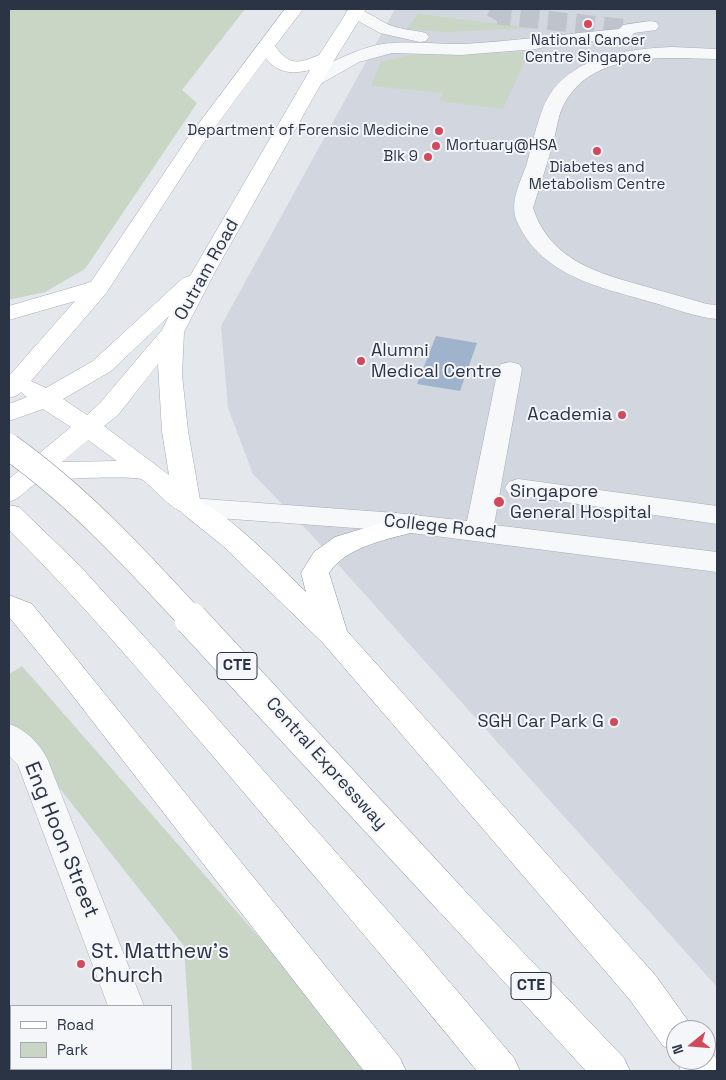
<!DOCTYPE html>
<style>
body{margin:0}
#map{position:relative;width:726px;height:1080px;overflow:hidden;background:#e4e7ec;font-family:"Space Grotesk",sans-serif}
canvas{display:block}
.frame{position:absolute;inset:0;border:10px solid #2b3445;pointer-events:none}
.legend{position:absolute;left:10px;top:1005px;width:162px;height:65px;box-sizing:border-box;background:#f4f6f9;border:1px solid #a4a8b1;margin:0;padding:6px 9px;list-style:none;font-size:15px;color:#2b3445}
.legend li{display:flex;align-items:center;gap:10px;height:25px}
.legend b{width:25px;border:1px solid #a4a8b1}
.north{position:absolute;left:666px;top:1020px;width:50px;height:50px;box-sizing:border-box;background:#f4f6f9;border:1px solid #a4a8b1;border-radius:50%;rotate:253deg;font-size:14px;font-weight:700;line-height:20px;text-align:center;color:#2b3445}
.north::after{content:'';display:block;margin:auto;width:18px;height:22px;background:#d1495b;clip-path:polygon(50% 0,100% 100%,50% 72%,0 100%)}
</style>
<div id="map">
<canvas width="726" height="1080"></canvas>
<div class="frame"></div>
<ul class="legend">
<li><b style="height:6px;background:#fff"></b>Road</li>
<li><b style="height:14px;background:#c9d6c5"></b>Park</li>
</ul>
<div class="north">N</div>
</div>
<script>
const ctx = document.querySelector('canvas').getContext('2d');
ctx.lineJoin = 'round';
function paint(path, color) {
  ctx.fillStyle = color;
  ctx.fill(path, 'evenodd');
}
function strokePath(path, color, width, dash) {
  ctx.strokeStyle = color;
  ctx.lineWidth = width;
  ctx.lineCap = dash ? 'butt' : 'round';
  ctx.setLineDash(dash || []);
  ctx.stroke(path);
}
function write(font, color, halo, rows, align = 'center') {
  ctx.font = font + ' "Space Grotesk",sans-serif';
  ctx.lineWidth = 4;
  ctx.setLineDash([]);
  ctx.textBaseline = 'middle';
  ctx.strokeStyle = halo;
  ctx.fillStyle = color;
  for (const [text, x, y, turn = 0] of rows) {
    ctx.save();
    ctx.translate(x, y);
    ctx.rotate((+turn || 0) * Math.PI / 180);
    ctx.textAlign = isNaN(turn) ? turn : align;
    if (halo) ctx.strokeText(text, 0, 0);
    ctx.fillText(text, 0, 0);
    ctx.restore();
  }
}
const built = new Path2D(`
 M 395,9 L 717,9 L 717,987 L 307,530 L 253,474 L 228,408 L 221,326 Z`);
const green = new Path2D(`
 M 9,9 L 245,9 L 182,90 L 197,103 L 85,269 L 45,292 L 9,300 Z
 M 418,14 L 534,28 L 446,32 L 407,29 Z
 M 529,52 L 503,109 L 439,101 L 443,93 L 371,86 L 381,62 L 410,55 Z
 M 22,666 L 376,1071 L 192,1071 L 184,946 L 9,724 L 9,674 Z`);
const water = new Path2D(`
 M 436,336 L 477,343 L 460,391 L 417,384 Z`);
const minorTunnel = new Path2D(`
 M 495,20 L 498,15 L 629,29`);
const minor = new Path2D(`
 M 349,9 C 369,9 374,19 392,26 C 403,30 415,30 426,33 L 429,37 L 426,41 L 420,42 L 380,33 L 349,16 L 346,12 Z
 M 650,21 L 656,22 L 659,26 L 656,30 L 634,33 L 630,38 L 624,39 L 556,44 L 536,49 L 461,55 L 392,53 L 359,62 L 322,83 L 315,85 L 308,83 L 306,79 L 308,75 C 334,61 364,44 394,43 C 422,41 450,46 478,43 C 525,40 572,33 619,29 L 623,25 Z
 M 672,47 L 717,49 L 717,59 C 665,58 591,50 563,106 C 558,116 557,128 554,139 C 548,162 540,185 533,208 C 550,260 597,273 644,286 C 665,292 686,298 707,304 L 717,305 L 717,319 C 694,317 673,308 651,302 C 600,287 544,277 518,224 C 508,203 520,184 527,163 C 532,145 536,126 543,108 C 564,57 624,49 672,47 Z
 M 510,362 L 519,364 L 522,369 L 494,525 L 717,552 L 717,572 L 396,531 L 191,516 L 182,513 L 178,507 L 182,501 L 191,498 L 396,513 L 467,521 L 498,369 L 501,364 Z
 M 518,479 L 717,506 L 717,524 L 509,494 L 505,488 L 509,482 Z
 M 9,724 C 25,729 39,743 47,758 L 144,1006 L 108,1006 L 18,765 L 9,756 Z
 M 131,1069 L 169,1069 L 170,1071 L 132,1071 Z`);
const major = new Path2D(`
 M 285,9 L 303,9 L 275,46 C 290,66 297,64 319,55 L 349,9 L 366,9 L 335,59 L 216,270 L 184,332 L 182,375 L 188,431 L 200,500 L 204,507 L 200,513 C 179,519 165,499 150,486 C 147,484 144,480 141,479 C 129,476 53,478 40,482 C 29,485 23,498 9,502 L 9,479 L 71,427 L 43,409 L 9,421 L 9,404 L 27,397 L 21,392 L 18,395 L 9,398 L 9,376 L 75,301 L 9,320 L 9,306 L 91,282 L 187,139 ZM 266,58 C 278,74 293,74 310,70 L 190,276 L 183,278 L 93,361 L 46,388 L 31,381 L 107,292 L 202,145 ZM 169,316 L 162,330 L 100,403 L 87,415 L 63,399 L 111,371 ZM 158,364 L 162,431 L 169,475 L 104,426 L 118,415 ZM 88,440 L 117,461 L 62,462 Z`);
const highway = new Path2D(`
 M 191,498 C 224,507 280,567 306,592 L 301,573 L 314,552 L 335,537 L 411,514 L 421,516 L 425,523 L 421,530 C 391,539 347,545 329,573 L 347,631 L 656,976 L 689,1022 L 693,1030 L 676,1030 L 676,1051 L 663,1046 L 630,1000 L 323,643 L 223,546 L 182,513 L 178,507 L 182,501 Z
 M 9,505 L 19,507 L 80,566 L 169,664 L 419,946 L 514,1058 L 520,1071 L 477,1071 C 394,969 308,869 223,768 C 153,687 85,605 9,530 Z
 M 9,595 L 32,604 L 400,1058 L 406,1071 L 364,1071 L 59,678 L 9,617 Z
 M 451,885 L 463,889 L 624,1058 L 630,1071 L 586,1071 L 439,911 L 434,900 L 439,889 Z
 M 706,1046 L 716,1058 L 717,1071 L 681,1071 L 676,1060 L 706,1060 Z`);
const highwayBridgeFar1 = new Path2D(`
 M 9,447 C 78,496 135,558 192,620`);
const highwayBridge = new Path2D(`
 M 191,619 L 451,900`);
const markers = [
 [588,24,5,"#d1495b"],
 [439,131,5,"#d1495b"],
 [436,146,5,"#d1495b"],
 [597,151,5,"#d1495b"],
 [428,157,5,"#d1495b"],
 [361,361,5,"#d1495b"],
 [622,415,5,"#d1495b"],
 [499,502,6,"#d1495b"],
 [614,722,5,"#d1495b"],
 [81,964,5,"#d1495b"]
];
const farPoinames = [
 ["National Cancer",588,41],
 ["Centre Singapore",588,58],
 ["Department of Forensic Medicine",429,131,"right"],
 ["Mortuary@HSA",446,146,"left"],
 ["Blk 9",418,157,"right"],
 ["Diabetes and",597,168],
 ["Metabolism Centre",597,185]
];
const shields = [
 [237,666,40],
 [531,986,40]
];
const shieldNames = [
 ["CTE",237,666],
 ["CTE",531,986]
];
const streetNames = [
 ["Outram Road",207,270,-61],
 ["College Road",440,527,6],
 ["Central Expressway",326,764,48]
];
const poiNames = [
 ["Alumni",371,351],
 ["Medical Centre",371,372],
 ["Academia",612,415,"right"],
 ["Singapore",510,492],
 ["General Hospital",510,513],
 ["SGH Car Park G",604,722,"right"]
];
const nearStreetnames = [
 ["Eng Hoon Street",61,840,68]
];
const nearPoinames = [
 ["St. Matthew's",91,952],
 ["Church",91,976]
];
paint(built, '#d2d6de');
paint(green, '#c9d6c5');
paint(water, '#9fb4cc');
strokePath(minorTunnel, '#bfc3cb', 19, [19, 9]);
strokePath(minor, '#a9aeb7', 1);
strokePath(major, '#a3abb8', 1);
strokePath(highway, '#8b94a3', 1);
paint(minor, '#f7f8fa');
paint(major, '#fff');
paint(highway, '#fff');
strokePath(highwayBridgeFar1, '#8b94a3', 27, []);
strokePath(highwayBridge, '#8b94a3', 34, []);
strokePath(highwayBridgeFar1, '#fff', 26);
strokePath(highwayBridge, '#fff', 33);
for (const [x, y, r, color] of markers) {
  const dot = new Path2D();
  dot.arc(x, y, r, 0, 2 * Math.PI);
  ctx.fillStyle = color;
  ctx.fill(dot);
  strokePath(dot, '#f4f6f9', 2);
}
write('15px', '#2b3445', '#f4f6f9', farPoinames);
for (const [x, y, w] of shields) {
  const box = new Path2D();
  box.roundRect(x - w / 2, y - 13.5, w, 27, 4);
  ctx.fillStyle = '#f4f6f9';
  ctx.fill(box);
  strokePath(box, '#2b3445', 1);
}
write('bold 16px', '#2b3445', null, shieldNames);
write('18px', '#2b3445', '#f4f6f9', streetNames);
write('18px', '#2b3445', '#f4f6f9', poiNames, 'left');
write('21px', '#2b3445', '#f4f6f9', nearStreetnames);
write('21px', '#2b3445', '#f4f6f9', nearPoinames, 'left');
</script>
